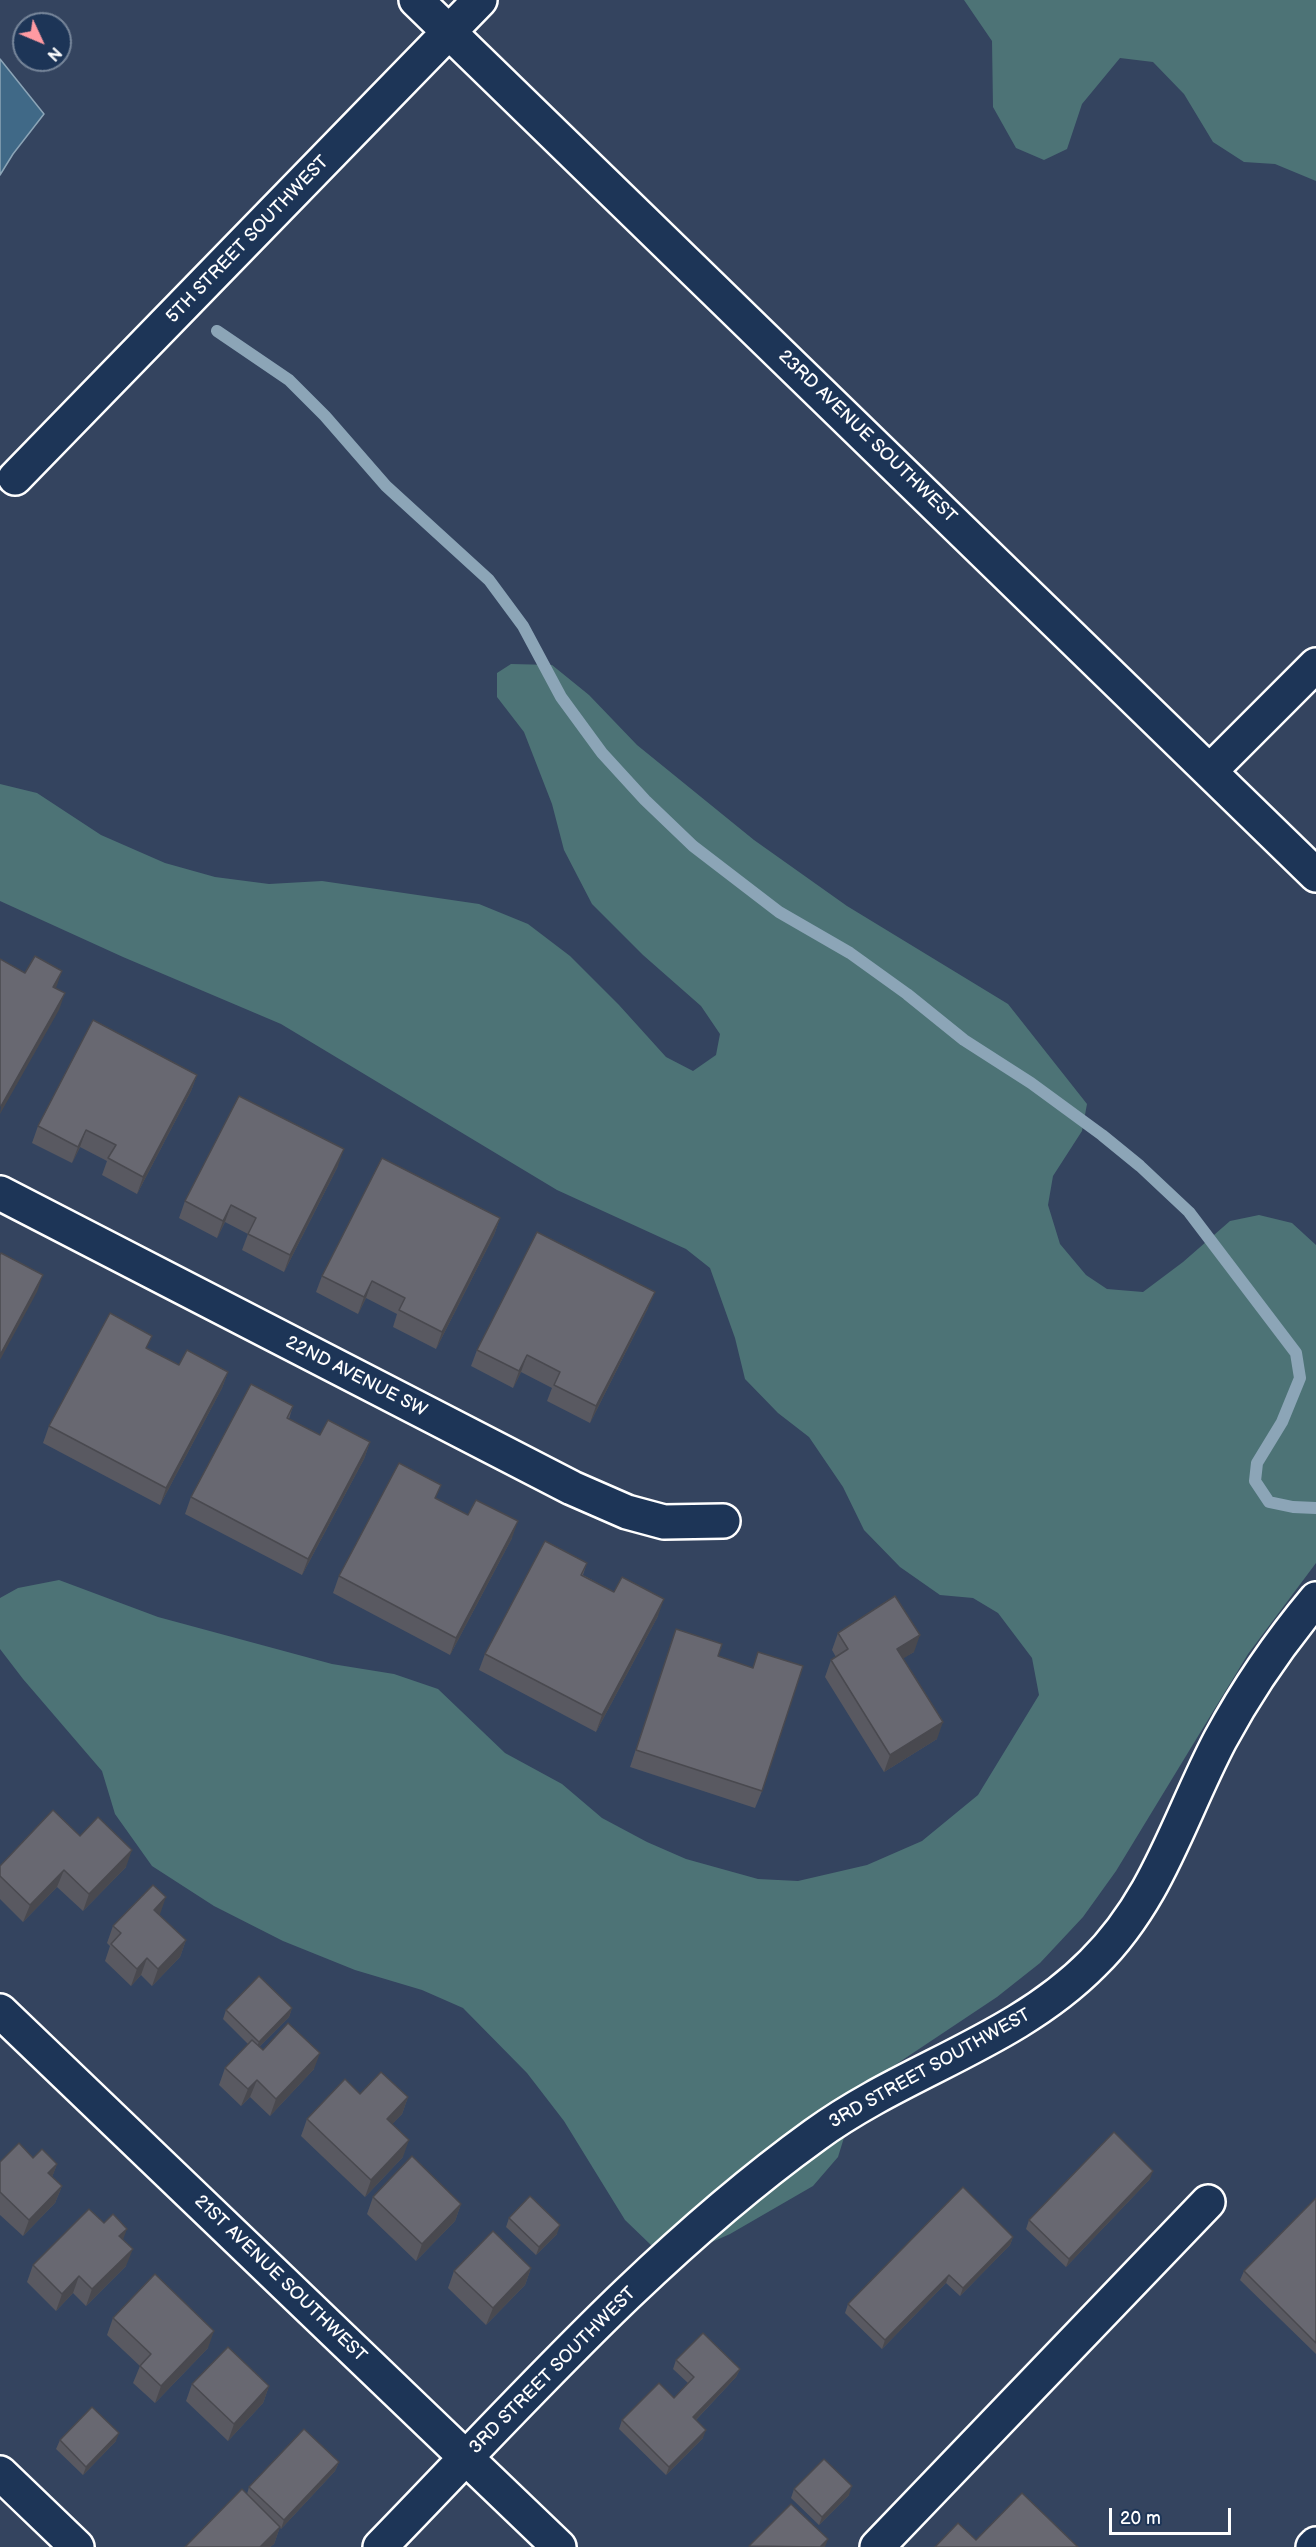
<!DOCTYPE html>
<style>
body{margin:0}
#map{position:relative;width:1316px;height:2547px;overflow:hidden;background:#34445f;font-family:"Balsamiq Sans",sans-serif}
canvas{display:block}
.north{position:absolute;left:12px;top:12px;width:60px;height:60px;box-sizing:border-box;background:#1d3557;border:2px solid #77869a;border-radius:50%;rotate:134deg;font-size:16px;font-weight:700;line-height:24px;text-align:center;color:#fff}
.north::after{content:'';display:block;margin:auto;width:21px;height:27px;background:#ff9aa2;clip-path:polygon(50% 0,100% 100%,50% 72%,0 100%)}
.scale{position:absolute;left:1109px;top:2508px;width:122px;height:27px;box-sizing:border-box;border:3px solid #fff;border-top:0;padding-left:8px;font-size:18px;line-height:21px;white-space:nowrap;color:#fff;-webkit-text-stroke:4px #1d3557;paint-order:stroke}
</style>
<div id="map">
<canvas width="1316" height="2547"></canvas>
<div class="north">N</div>
<div class="scale">20 m</div>
</div>
<script>
const ctx = document.querySelector('canvas').getContext('2d');
ctx.lineJoin = 'round';
function paint(path, color) {
  ctx.fillStyle = color;
  ctx.fill(path, 'evenodd');
}
function strokePath(path, color, width, dash) {
  ctx.strokeStyle = color;
  ctx.lineWidth = width;
  ctx.lineCap = dash ? 'butt' : 'round';
  ctx.setLineDash(dash || []);
  ctx.stroke(path);
}
function write(font, color, halo, rows, align = 'center') {
  ctx.font = font + ' "Balsamiq Sans",sans-serif';
  ctx.lineWidth = 6;
  ctx.setLineDash([]);
  ctx.textBaseline = 'middle';
  ctx.strokeStyle = halo;
  ctx.fillStyle = color;
  for (const [text, x, y, turn = 0] of rows) {
    ctx.save();
    ctx.translate(x, y);
    ctx.rotate((+turn || 0) * Math.PI / 180);
    ctx.textAlign = isNaN(turn) ? turn : align;
    if (halo) ctx.strokeText(text, 0, 0);
    ctx.fillText(text, 0, 0);
    ctx.restore();
  }
}
const green = new Path2D(`
 M 964,0 L 1316,0 L 1316,181 L 1275,164 L 1244,162 L 1213,142 L 1184,94 L 1153,62 L 1120,58 L 1082,104 L 1067,149 L 1044,160 L 1016,148 L 993,107 L 992,41 Z
 M 511,664 L 552,665 L 589,695 L 637,745 L 754,840 L 847,906 L 1008,1004 L 1087,1104 L 1082,1131 L 1053,1176 L 1048,1205 L 1060,1244 L 1086,1275 L 1107,1289 L 1143,1292 L 1183,1262 L 1230,1221 L 1259,1215 L 1292,1223 L 1316,1245 L 1316,1563 L 1248,1654 L 1116,1871 L 1083,1917 L 1040,1963 L 997,1997 L 859,2089 L 838,2157 L 813,2186 L 730,2234 L 694,2250 L 651,2245 L 625,2220 L 564,2121 L 527,2073 L 463,2008 L 422,1990 L 355,1970 L 283,1941 L 214,1906 L 152,1866 L 115,1814 L 102,1771 L 23,1679 L 0,1649 L 0,1598 L 18,1588 L 59,1580 L 158,1617 L 332,1664 L 394,1674 L 438,1689 L 505,1753 L 562,1784 L 602,1818 L 647,1842 L 686,1859 L 758,1879 L 798,1881 L 867,1865 L 922,1841 L 978,1795 L 1039,1695 L 1032,1658 L 998,1613 L 973,1598 L 940,1595 L 900,1567 L 864,1530 L 843,1487 L 809,1437 L 778,1413 L 745,1379 L 735,1338 L 710,1268 L 686,1249 L 557,1190 L 281,1024 L 123,957 L 0,901 L 0,784 L 37,793 L 101,835 L 165,863 L 215,877 L 269,884 L 322,881 L 479,904 L 528,924 L 570,956 L 619,1005 L 666,1057 L 693,1071 L 716,1055 L 720,1034 L 701,1006 L 643,955 L 592,904 L 564,850 L 552,804 L 524,732 L 497,697 L 497,673 Z`);
const water = new Path2D(`
 M 0,59 L 44,114 L 13,154 L 0,175 Z`);
const stream = new Path2D(`
 M 217,331 L 289,380 L 325,416 L 386,486 L 489,580 L 523,626 L 561,697 L 602,753 L 645,800 L 693,846 L 779,912 L 850,953 L 907,994 L 964,1040 L 1031,1083 L 1102,1135 L 1140,1166 L 1189,1212 L 1296,1353 L 1300,1378 L 1282,1422 L 1257,1463 L 1255,1481 L 1269,1502 L 1293,1507 L 1316,1508`);
const minor = new Path2D(`
 M 416,0 L 1316,875
 M 15,478 L 480,0
 M 1210,771 L 1316,665
 M 0,1193 L 572,1488 L 627,1512 L 664,1522 L 723,1521
 M 0,2011 L 559,2547
 M 0,2473 L 77,2547
 M 380,2547 C 519,2404 653,2252 815,2135 C 904,2070 1015,2042 1093,1963 C 1158,1899 1179,1818 1220,1740 C 1247,1690 1280,1642 1316,1599
 M 877,2547 L 1208,2202`);
const major = new Path2D(`
 M 1313,2547 L 1316,2544`);
const wall = new Path2D(`
 M 197,1075 L 191,1091 L 137,1194 L 102,1175 L 107,1161 L 80,1147 L 72,1163 L 32,1143 L 38,1126 Z
 M 338,1166 L 284,1272 L 242,1250 L 248,1234 L 225,1222 L 217,1238 L 179,1218 L 185,1201 Z
 M 500,1218 L 494,1235 L 436,1349 L 393,1327 L 397,1314 L 366,1298 L 358,1314 L 316,1292 L 322,1276 Z
 M 648,1308 L 590,1423 L 547,1401 L 552,1388 L 521,1372 L 513,1388 L 471,1366 L 477,1350 Z
 M 148,1349 L 179,1365 L 228,1372 L 222,1388 L 160,1505 L 43,1443 L 49,1426 Z
 M 293,1406 L 289,1419 L 320,1435 L 370,1442 L 364,1459 L 302,1575 L 185,1514 L 191,1497 Z
 M 436,1498 L 512,1538 L 450,1655 L 333,1593 L 339,1576 Z
 M 587,1563 L 583,1575 L 658,1616 L 596,1732 L 479,1670 L 485,1654 Z
 M 676,1629 L 718,1656 L 762,1791 L 755,1808 L 630,1767 Z
 M 838,1633 L 914,1652 L 903,1658 L 937,1739 L 884,1772 L 825,1677 L 831,1660 L 836,1657 L 832,1650 Z
 M 80,1836 L 126,1867 L 83,1911 L 57,1887 L 23,1922 L 0,1899 L 0,1866 Z
 M 160,1914 L 159,1915 L 186,1940 L 180,1957 L 152,1986 L 141,1975 L 131,1986 L 105,1961 L 110,1946 L 107,1943 L 113,1926 Z
 M 292,2008 L 289,2017 L 259,2047 L 263,2050 L 314,2069 L 270,2116 L 250,2097 L 241,2106 L 219,2085 L 225,2068 L 248,2044 L 223,2019 L 226,2010 Z
 M 360,2094 L 408,2097 L 402,2114 L 392,2124 L 403,2157 L 365,2197 L 301,2136 L 307,2119 Z
 M 33,2158 L 57,2164 L 52,2177 L 62,2186 L 55,2203 L 23,2236 L 0,2215 L 0,2162 Z
 M 1150,2179 L 1066,2267 L 1026,2229 L 1029,2220 Z
 M 373,2197 L 461,2204 L 455,2221 L 416,2261 L 367,2214 Z
 M 1316,2198 L 1316,2354 L 1240,2280 L 1244,2271 Z
 M 509,2218 L 557,2234 L 536,2255 L 506,2227 Z
 M 104,2223 L 123,2240 L 126,2266 L 86,2306 L 73,2293 L 56,2311 L 27,2282 L 33,2265 Z
 M 1013,2237 L 1010,2245 L 960,2296 L 946,2283 L 882,2349 L 845,2313 L 848,2304 Z
 M 531,2268 L 525,2285 L 486,2325 L 448,2288 L 454,2271 Z
 M 113,2318 L 208,2348 L 155,2403 L 133,2383 L 140,2366 L 107,2335 Z
 M 676,2360 L 740,2369 L 736,2377 L 696,2420 L 703,2438 L 666,2475 L 619,2429 L 622,2420 L 674,2398 L 688,2383 L 673,2369 Z
 M 192,2384 L 269,2386 L 263,2403 L 228,2441 L 186,2401 Z
 M 60,2440 L 116,2441 L 83,2475 L 56,2449 Z
 M 339,2462 L 335,2471 L 281,2529 L 280,2527 L 274,2544 L 270,2547 L 185,2547 L 247,2494 L 249,2487 Z
 M 794,2489 L 849,2495 L 819,2525 L 791,2498 Z`);
const shadedWall = new Path2D(`
 M 62,971 L 56,988 L 53,987 Z
 M 65,993 L 59,1010 L 0,1114 L 1,1106 Z
 M 197,1075 L 191,1091 L 137,1194 L 143,1177 Z
 M 86,1130 L 80,1147 L 72,1163 L 78,1147 Z
 M 344,1149 L 338,1166 L 284,1272 L 290,1255 Z
 M 231,1205 L 225,1222 L 217,1238 L 223,1221 Z
 M 500,1218 L 494,1235 L 436,1349 L 442,1332 Z
 M 43,1275 L 37,1292 L 0,1360 L 0,1355 Z
 M 372,1281 L 366,1298 L 358,1314 L 364,1297 Z
 M 655,1292 L 648,1308 L 590,1423 L 596,1406 Z
 M 527,1355 L 521,1372 L 513,1388 L 519,1371 Z
 M 228,1372 L 222,1388 L 160,1505 L 166,1488 Z
 M 370,1442 L 364,1459 L 302,1575 L 308,1559 Z
 M 518,1521 L 512,1538 L 450,1655 L 456,1638 Z
 M 664,1599 L 658,1616 L 596,1732 L 602,1715 Z
 M 920,1635 L 914,1652 L 891,1666 L 897,1649 Z
 M 943,1722 L 937,1739 L 884,1772 L 890,1755 Z
 M 132,1850 L 126,1867 L 83,1911 L 89,1894 Z
 M 64,1870 L 57,1887 L 23,1922 L 30,1905 Z
 M 166,1897 L 160,1914 L 148,1927 L 154,1910 Z
 M 186,1940 L 180,1957 L 152,1986 L 158,1969 Z
 M 147,1958 L 141,1975 L 131,1986 L 137,1969 Z
 M 292,2008 L 289,2017 L 255,2051 L 259,2042 Z
 M 320,2053 L 314,2069 L 270,2116 L 276,2099 Z
 M 257,2080 L 250,2097 L 241,2106 L 248,2089 Z
 M 408,2097 L 402,2114 L 381,2136 L 387,2119 Z
 M 409,2140 L 403,2157 L 365,2197 L 371,2180 Z
 M 57,2164 L 51,2180 L 48,2173 Z
 M 1153,2171 L 1150,2179 L 1066,2267 L 1069,2259 Z
 M 62,2186 L 55,2203 L 23,2236 L 29,2220 Z
 M 461,2204 L 455,2221 L 416,2261 L 422,2244 Z
 M 560,2225 L 557,2234 L 536,2255 L 539,2247 Z
 M 127,2229 L 121,2245 L 119,2236 Z
 M 1013,2237 L 1010,2245 L 960,2296 L 963,2288 Z
 M 133,2249 L 126,2266 L 86,2306 L 92,2289 Z
 M 531,2268 L 525,2285 L 486,2325 L 493,2308 Z
 M 949,2275 L 946,2283 L 882,2349 L 885,2340 Z
 M 79,2276 L 73,2293 L 56,2311 L 62,2294 Z
 M 214,2331 L 208,2348 L 155,2403 L 161,2386 Z
 M 740,2369 L 736,2377 L 690,2426 L 693,2417 Z
 M 269,2386 L 263,2403 L 228,2441 L 234,2424 Z
 M 706,2430 L 703,2438 L 666,2475 L 669,2467 Z
 M 119,2433 L 116,2441 L 83,2475 L 86,2467 Z
 M 339,2462 L 335,2471 L 281,2529 L 284,2520 Z
 M 852,2486 L 849,2495 L 819,2525 L 822,2517 Z
 M 280,2527 L 274,2544 L 270,2547 L 260,2547 Z
 M 828,2539 L 825,2547 L 820,2547 Z`);
const building = new Path2D(`
 M 35,956 L 62,971 L 53,987 L 65,993 L 1,1106 L 0,1105 L 0,959 L 25,973 Z
 M 93,1020 L 197,1075 L 143,1177 L 108,1158 L 116,1145 L 86,1130 L 78,1147 L 38,1126 Z
 M 239,1096 L 344,1149 L 290,1255 L 248,1234 L 256,1218 L 231,1205 L 223,1221 L 185,1201 Z
 M 382,1158 L 500,1218 L 442,1332 L 399,1310 L 405,1298 L 372,1281 L 364,1297 L 322,1276 Z
 M 537,1232 L 655,1292 L 596,1406 L 554,1385 L 560,1372 L 527,1355 L 519,1371 L 477,1350 Z
 M 1,1253 L 43,1275 L 0,1355 L 0,1255 Z
 M 110,1313 L 152,1336 L 146,1348 L 179,1365 L 187,1350 L 228,1372 L 166,1488 L 49,1426 Z
 M 251,1384 L 293,1406 L 287,1418 L 320,1435 L 328,1420 L 370,1442 L 308,1559 L 191,1497 Z
 M 399,1463 L 441,1485 L 435,1498 L 468,1515 L 476,1500 L 518,1521 L 456,1638 L 339,1576 Z
 M 545,1541 L 587,1563 L 581,1575 L 614,1592 L 622,1577 L 664,1599 L 602,1715 L 485,1654 Z
 M 895,1596 L 920,1635 L 897,1649 L 943,1722 L 890,1755 L 831,1660 L 848,1649 L 838,1633 Z
 M 676,1629 L 722,1644 L 718,1656 L 753,1668 L 758,1652 L 803,1666 L 762,1791 L 636,1750 Z
 M 53,1810 L 80,1836 L 98,1817 L 132,1850 L 89,1894 L 64,1870 L 30,1905 L 0,1876 L 0,1866 Z
 M 153,1885 L 166,1897 L 154,1910 L 186,1940 L 158,1969 L 147,1958 L 137,1969 L 111,1944 L 121,1933 L 113,1926 Z
 M 259,1976 L 292,2008 L 259,2042 L 226,2010 Z
 M 288,2023 L 320,2053 L 276,2099 L 257,2080 L 248,2089 L 225,2068 L 252,2040 L 263,2050 Z
 M 381,2072 L 408,2097 L 387,2119 L 409,2140 L 371,2180 L 307,2119 L 345,2079 L 360,2094 Z
 M 1114,2132 L 1153,2171 L 1069,2259 L 1029,2220 Z
 M 19,2143 L 33,2158 L 42,2149 L 57,2164 L 48,2173 L 62,2186 L 29,2220 L 0,2192 L 0,2162 Z
 M 412,2156 L 461,2204 L 422,2244 L 373,2197 Z
 M 963,2187 L 1013,2237 L 963,2288 L 949,2275 L 885,2340 L 848,2304 Z
 M 530,2196 L 560,2225 L 539,2247 L 509,2218 Z
 M 1316,2198 L 1316,2343 L 1244,2271 Z
 M 89,2209 L 104,2223 L 113,2214 L 127,2229 L 119,2236 L 133,2249 L 92,2289 L 79,2276 L 62,2294 L 33,2265 Z
 M 493,2231 L 531,2268 L 493,2308 L 454,2271 Z
 M 155,2274 L 214,2331 L 161,2386 L 140,2366 L 151,2354 L 113,2318 Z
 M 703,2333 L 740,2369 L 693,2417 L 706,2430 L 669,2467 L 622,2420 L 659,2383 L 674,2398 L 694,2377 L 676,2360 Z
 M 228,2347 L 269,2386 L 234,2424 L 192,2384 Z
 M 92,2407 L 119,2433 L 86,2467 L 60,2440 Z
 M 304,2429 L 339,2462 L 284,2520 L 249,2487 Z
 M 824,2459 L 852,2486 L 822,2517 L 794,2489 Z
 M 242,2489 L 280,2527 L 260,2547 L 185,2547 Z
 M 1022,2493 L 1078,2547 L 935,2547 L 958,2523 L 976,2540 Z
 M 791,2504 L 828,2539 L 820,2547 L 749,2546 Z`);
const streetNames = [
 ["5TH STREET SOUTHWEST",248,240,-46],
 ["23RD AVENUE SOUTHWEST",867,437,44],
 ["22ND AVENUE SW",356,1377,27],
 ["3RD STREET SOUTHWEST",930,2069,-29],
 ["21ST AVENUE SOUTHWEST",280,2279,44],
 ["3RD STREET SOUTHWEST",553,2371,-45]
];
paint(green, '#4d7376');
paint(water, '#406987');
strokePath(water, '#8ca5b7', 1.5);
strokePath(stream, '#8ca5b7', 12);
strokePath(minor, '#fff', 38);
strokePath(major, '#fff', 38);
strokePath(minor, '#1d3557', 33);
strokePath(major, '#1d3557', 33);
paint(wall, '#595961');
paint(shadedWall, '#49494f');
paint(building, '#686871');
strokePath(building, '#49494f', 1.5);
write('18px', '#fff', '#1d3557', streetNames);
</script>
